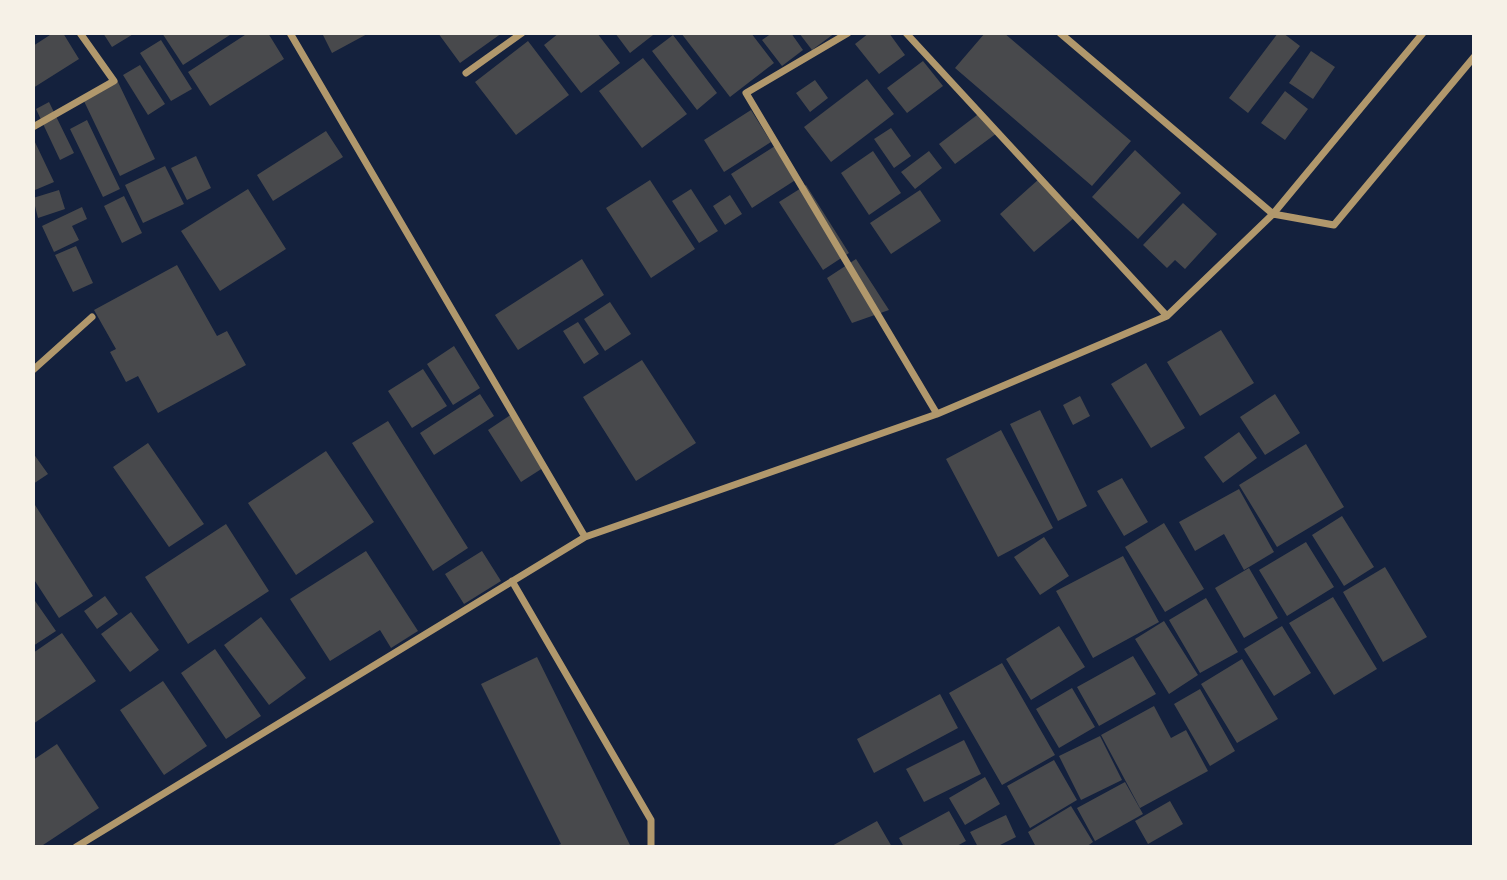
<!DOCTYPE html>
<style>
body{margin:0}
#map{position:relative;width:1507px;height:880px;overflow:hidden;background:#14213d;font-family:Georgia,serif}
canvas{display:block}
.frame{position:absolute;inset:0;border:35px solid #f6f1e7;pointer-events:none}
</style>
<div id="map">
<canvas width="1507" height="880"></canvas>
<div class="frame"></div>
</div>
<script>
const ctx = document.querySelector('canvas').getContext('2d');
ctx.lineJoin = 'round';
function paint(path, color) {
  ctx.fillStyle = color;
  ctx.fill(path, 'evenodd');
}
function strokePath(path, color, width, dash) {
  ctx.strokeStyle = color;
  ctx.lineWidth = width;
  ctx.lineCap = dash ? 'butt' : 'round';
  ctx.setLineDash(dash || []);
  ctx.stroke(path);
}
const building = new Path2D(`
 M 53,33 L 63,33 L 79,59 L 33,88 L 33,46 Z
 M 103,33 L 135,33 L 112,47 Z
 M 162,33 L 233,33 L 183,65 Z
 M 248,33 L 268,33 L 284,59 L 210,106 L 188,72 Z
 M 322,33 L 369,33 L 332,53 Z
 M 438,33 L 502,33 L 460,63 Z
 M 559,33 L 597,33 L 620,63 L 581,93 L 544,45 Z
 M 615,33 L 652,33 L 653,35 L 630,53 Z
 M 681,33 L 751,33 L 774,63 L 730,97 Z
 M 772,33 L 791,33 L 803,50 L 782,66 L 762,40 Z
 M 799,33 L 835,33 L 812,50 Z
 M 869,33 L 889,33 L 905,55 L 879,74 L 855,44 Z
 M 985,33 L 1004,33 L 1131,141 L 1092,186 L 955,68 Z
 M 1278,33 L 1283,33 L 1300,46 L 1248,113 L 1229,98 Z
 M 673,35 L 717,93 L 697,110 L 652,51 Z
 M 161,40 L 192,89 L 171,101 L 140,53 Z
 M 528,41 L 569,95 L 516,135 L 475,82 Z
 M 1311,51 L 1335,67 L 1313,99 L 1289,83 Z
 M 643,58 L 687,114 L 642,148 L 599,91 Z
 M 923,61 L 943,86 L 907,113 L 887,88 Z
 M 140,65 L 165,104 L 148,115 L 123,75 Z
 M 867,79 L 894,114 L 831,162 L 804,127 Z
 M 117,80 L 155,159 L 120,176 L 82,97 Z
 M 815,80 L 828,98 L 810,112 L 796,93 Z
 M 1285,91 L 1308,109 L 1285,140 L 1261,123 Z
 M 49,102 L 74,153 L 60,160 L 36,109 Z
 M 751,110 L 771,142 L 724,172 L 704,140 Z
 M 981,112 L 997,133 L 955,164 L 939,144 Z
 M 87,120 L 120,189 L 103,197 L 70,129 Z
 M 891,128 L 911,156 L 894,168 L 874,139 Z
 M 326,131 L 343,157 L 273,201 L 257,175 Z
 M 33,138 L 54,182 L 35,190 L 33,186 Z
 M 775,146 L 797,179 L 752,208 L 731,174 Z
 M 1135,150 L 1181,193 L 1138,239 L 1092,197 Z
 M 873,151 L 901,193 L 869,215 L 841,173 Z
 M 929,151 L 942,168 L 915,189 L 901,172 Z
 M 196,156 L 211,188 L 187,200 L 171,168 Z
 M 165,166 L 184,204 L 143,223 L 125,185 Z
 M 1039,179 L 1074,218 L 1034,252 L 1000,214 Z
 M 650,180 L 695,249 L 651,278 L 606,208 Z
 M 806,185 L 849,253 L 823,270 L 779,202 Z
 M 248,189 L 286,249 L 220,291 L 181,231 Z
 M 691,189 L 718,231 L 699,243 L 672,201 Z
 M 59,190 L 65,209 L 38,218 L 33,198 Z
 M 920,190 L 941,221 L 891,254 L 870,223 Z
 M 730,195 L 742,214 L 725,225 L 713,206 Z
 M 124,196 L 142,233 L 122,243 L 104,206 Z
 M 1183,203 L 1217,234 L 1185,269 L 1175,260 L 1167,268 L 1143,245 Z
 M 82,207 L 87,219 L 72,226 L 79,240 L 54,252 L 42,226 Z
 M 76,246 L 93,283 L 73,292 L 55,255 Z
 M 582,259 L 604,295 L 518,350 L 495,315 Z
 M 856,259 L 889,310 L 852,323 L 827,278 Z
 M 177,265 L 217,336 L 227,331 L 246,365 L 158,413 L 138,376 L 126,382 L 110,352 L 116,349 L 94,310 Z
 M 610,302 L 631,334 L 605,351 L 584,319 Z
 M 578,322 L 599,354 L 584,364 L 563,331 Z
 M 1221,330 L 1254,383 L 1200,416 L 1167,362 Z
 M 454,346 L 480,388 L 453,405 L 427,364 Z
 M 642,360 L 696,443 L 636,481 L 583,397 Z
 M 1146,363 L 1185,428 L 1151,448 L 1111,384 Z
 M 423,369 L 447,406 L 412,428 L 388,391 Z
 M 480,394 L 494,416 L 434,455 L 420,433 Z
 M 1275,394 L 1300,433 L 1265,455 L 1240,417 Z
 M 1080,396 L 1090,416 L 1073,425 L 1063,405 Z
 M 1040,410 L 1087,506 L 1058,521 L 1010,424 Z
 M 512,414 L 546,466 L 521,482 L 488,430 Z
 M 388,421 L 468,548 L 433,571 L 352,443 Z
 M 1001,430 L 1053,528 L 998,557 L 946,459 Z
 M 1239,432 L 1257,458 L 1223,483 L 1204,457 Z
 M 148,443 L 204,524 L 169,547 L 113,467 Z
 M 1306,444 L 1344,507 L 1277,547 L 1239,485 Z
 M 326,451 L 374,522 L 296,575 L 248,503 Z
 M 33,453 L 48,474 L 33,484 Z
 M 1122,478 L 1148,522 L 1124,536 L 1097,491 Z
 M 1239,489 L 1274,552 L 1244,570 L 1224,534 L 1195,551 L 1179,522 Z
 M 35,505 L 93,596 L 59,618 L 33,578 L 33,507 Z
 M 1342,516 L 1374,567 L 1344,586 L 1312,535 Z
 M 1164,523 L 1204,589 L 1165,612 L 1125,547 Z
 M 226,524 L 269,591 L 188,644 L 145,577 Z
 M 1044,537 L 1069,576 L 1040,595 L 1014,557 Z
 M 1306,542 L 1334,587 L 1287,616 L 1259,570 Z
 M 366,551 L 418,631 L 391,648 L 380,630 L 330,661 L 290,599 Z
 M 482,551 L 501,581 L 464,604 L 445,574 Z
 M 1123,556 L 1159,622 L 1093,658 L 1056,591 Z
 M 1385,567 L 1427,637 L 1383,662 L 1343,592 Z
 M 1249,568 L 1278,618 L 1244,638 L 1215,588 Z
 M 105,596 L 118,614 L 97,629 L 84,611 Z
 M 1333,597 L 1377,669 L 1334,695 L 1289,623 Z
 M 33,598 L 56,631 L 33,646 Z
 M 1206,598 L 1238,652 L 1200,673 L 1169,620 Z
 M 131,612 L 159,650 L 130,672 L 101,634 Z
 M 261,617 L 306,678 L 269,705 L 224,645 Z
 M 1164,621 L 1198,675 L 1169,694 L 1135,639 Z
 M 1059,626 L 1085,667 L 1031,700 L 1006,659 Z
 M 1282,626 L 1311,673 L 1274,696 L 1244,649 Z
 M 62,633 L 96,681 L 33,724 L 33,653 Z
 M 215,649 L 261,716 L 226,739 L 181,673 Z
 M 1133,656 L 1156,694 L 1099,726 L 1077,687 Z
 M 537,657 L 631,847 L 554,847 L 561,844 L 481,684 Z
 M 1242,659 L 1278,719 L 1237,743 L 1201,684 Z
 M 1002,663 L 1055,755 L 1002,785 L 949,693 Z
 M 163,681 L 207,746 L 164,775 L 120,710 Z
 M 1072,688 L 1095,727 L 1059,748 L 1036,709 Z
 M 1200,689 L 1235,751 L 1210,766 L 1174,704 Z
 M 940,694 L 958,728 L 874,773 L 857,739 Z
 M 1154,706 L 1171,738 L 1186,730 L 1208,771 L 1140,808 L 1101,735 Z
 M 1100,736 L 1122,780 L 1081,800 L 1059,756 Z
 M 964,740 L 981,774 L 924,802 L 906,769 Z
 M 57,744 L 99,808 L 40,847 L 33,847 L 33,760 Z
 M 1054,760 L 1077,800 L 1030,828 L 1007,786 Z
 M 985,777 L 1000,804 L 965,825 L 949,798 Z
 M 1125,782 L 1143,814 L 1095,841 L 1077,808 Z
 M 1170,801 L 1183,824 L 1148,844 L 1135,821 Z
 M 1071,806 L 1093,842 L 1086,847 L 1036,847 L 1028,832 Z
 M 949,811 L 966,841 L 955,847 L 904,847 L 899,838 Z
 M 1006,815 L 1016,837 L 996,847 L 978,847 L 970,832 Z
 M 877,821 L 892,847 L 830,847 Z`);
const minor = new Path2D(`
 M 290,33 L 585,537
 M 848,33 L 746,93 L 937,414
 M 906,33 L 1167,316
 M 1423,33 L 1273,214 L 1334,225 L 1474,57
 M 466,73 L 522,33
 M 33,127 L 114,81 L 80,33
 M 33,370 L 92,317
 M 512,581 L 651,820 L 651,847
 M 76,847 L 585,537 L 937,414 L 1167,316 L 1273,214 L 1060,33`);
paint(building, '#48494c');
strokePath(minor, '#b1986c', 7);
</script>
